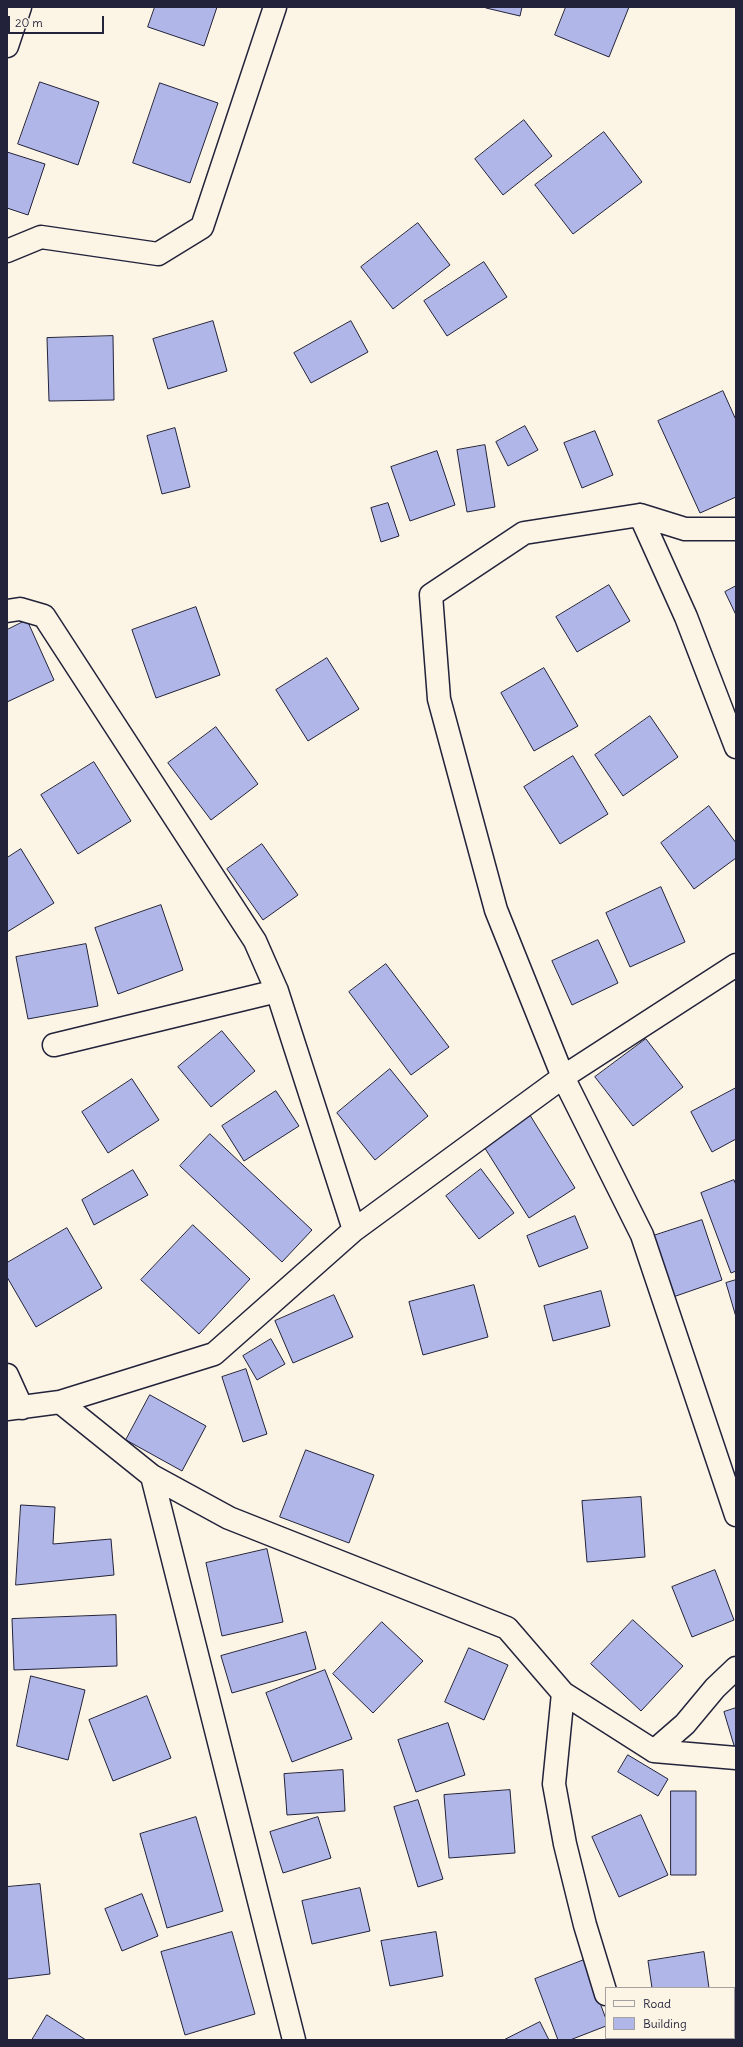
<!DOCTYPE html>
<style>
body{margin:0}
#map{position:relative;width:743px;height:2047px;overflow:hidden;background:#fcf5e5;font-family:Delius,sans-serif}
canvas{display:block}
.frame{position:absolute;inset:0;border:8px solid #22223b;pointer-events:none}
.legend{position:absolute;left:605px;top:1987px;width:130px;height:52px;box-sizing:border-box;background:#fcf5e5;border:1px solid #a5a1a1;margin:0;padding:5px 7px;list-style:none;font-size:12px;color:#22223b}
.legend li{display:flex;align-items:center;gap:8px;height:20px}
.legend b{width:20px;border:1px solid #a5a1a1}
.scale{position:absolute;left:8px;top:16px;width:96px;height:18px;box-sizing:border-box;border:2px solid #22223b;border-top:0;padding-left:5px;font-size:12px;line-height:14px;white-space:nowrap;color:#22223b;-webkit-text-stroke:3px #fcf5e5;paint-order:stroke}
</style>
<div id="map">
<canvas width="743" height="2047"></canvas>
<div class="frame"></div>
<ul class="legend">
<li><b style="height:5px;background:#fcf5e5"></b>Road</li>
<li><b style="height:11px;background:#b0b7e8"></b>Building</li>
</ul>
<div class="scale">20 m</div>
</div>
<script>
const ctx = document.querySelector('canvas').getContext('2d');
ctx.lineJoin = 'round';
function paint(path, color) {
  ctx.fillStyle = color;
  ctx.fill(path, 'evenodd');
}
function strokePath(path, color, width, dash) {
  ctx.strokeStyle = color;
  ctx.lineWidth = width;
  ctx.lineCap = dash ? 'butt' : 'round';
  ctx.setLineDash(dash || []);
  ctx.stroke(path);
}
const building = new Path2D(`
 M 155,7 L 217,7 L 204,46 L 148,27 Z
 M 486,7 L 522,7 L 520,16 L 486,8 Z
 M 566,7 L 629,7 L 609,57 L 555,35 Z
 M 40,82 L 99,102 L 78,165 L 18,144 Z
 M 160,83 L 218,103 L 190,183 L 133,163 Z
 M 524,120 L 552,156 L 503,195 L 475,159 Z
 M 604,132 L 642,182 L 573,234 L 535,185 Z
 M 7,152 L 45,164 L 28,215 L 7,208 Z
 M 418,223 L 450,265 L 393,309 L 361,267 Z
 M 484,262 L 507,297 L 447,336 L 424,301 Z
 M 213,321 L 227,371 L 168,389 L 153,339 Z
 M 351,321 L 368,352 L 311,383 L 294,353 Z
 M 113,336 L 114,400 L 49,401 L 47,338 Z
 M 723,391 L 736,420 L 736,497 L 700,513 L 658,421 Z
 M 525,426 L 538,450 L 508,466 L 496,442 Z
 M 175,428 L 190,487 L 162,494 L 147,436 Z
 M 595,431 L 613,475 L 582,488 L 564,443 Z
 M 485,445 L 495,507 L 467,512 L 457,450 Z
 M 437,451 L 455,505 L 410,521 L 391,467 Z
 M 388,503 L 399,536 L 381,542 L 371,508 Z
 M 609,585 L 630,621 L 577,652 L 556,617 Z
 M 736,586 L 736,615 L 725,592 Z
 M 196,607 L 220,675 L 156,698 L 132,630 Z
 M 27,620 L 54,680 L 7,702 L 7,630 Z
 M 327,658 L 359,709 L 308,741 L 276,690 Z
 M 544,668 L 578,726 L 534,751 L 501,693 Z
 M 650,716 L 678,757 L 623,796 L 595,755 Z
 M 216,727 L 258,784 L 211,820 L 168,763 Z
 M 573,756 L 608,814 L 560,844 L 524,787 Z
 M 94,762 L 131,821 L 78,854 L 41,795 Z
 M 709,806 L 736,843 L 736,858 L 694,889 L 661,843 Z
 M 262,844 L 298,895 L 263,920 L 227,869 Z
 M 21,849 L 54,903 L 7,932 L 7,858 Z
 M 661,887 L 685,942 L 630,967 L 606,913 Z
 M 161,905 L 183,970 L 118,994 L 95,928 Z
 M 598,940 L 618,983 L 572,1005 L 552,961 Z
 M 86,944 L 98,1006 L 28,1019 L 16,957 Z
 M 386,964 L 449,1047 L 411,1075 L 349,992 Z
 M 222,1031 L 255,1071 L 211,1107 L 178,1067 Z
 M 646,1039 L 683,1087 L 633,1126 L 595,1077 Z
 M 390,1069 L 428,1116 L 375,1160 L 337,1113 Z
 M 132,1079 L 159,1120 L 108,1153 L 82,1112 Z
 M 736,1088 L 736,1139 L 712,1152 L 691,1112 Z
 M 276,1091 L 299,1126 L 244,1161 L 222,1126 Z
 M 528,1112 L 575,1188 L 529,1218 L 481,1142 Z
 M 210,1134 L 312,1230 L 282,1262 L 180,1166 Z
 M 481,1169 L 514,1213 L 479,1239 L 446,1196 Z
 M 133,1170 L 148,1195 L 94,1225 L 82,1200 Z
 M 734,1180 L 736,1185 L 736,1271 L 731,1273 L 701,1193 Z
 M 575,1216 L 588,1248 L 539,1267 L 527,1236 Z
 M 702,1220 L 722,1280 L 673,1297 L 653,1236 Z
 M 193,1225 L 250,1279 L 199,1334 L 141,1280 Z
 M 67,1228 L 102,1288 L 36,1327 L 7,1277 L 7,1263 Z
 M 736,1280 L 736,1317 L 726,1283 Z
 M 474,1285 L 488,1337 L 423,1355 L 409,1302 Z
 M 601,1291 L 610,1326 L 553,1341 L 544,1306 Z
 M 334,1295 L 353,1337 L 293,1363 L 275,1321 Z
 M 271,1339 L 285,1364 L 257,1380 L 243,1356 Z
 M 246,1369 L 267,1434 L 243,1442 L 222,1377 Z
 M 150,1395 L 206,1426 L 182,1471 L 126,1440 Z
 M 306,1450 L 374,1475 L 349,1543 L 280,1517 Z
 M 641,1497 L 645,1557 L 587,1562 L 582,1501 Z
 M 21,1505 L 55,1507 L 53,1544 L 111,1539 L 114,1575 L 16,1585 Z
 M 267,1549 L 283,1622 L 222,1636 L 206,1563 Z
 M 715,1570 L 734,1620 L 692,1637 L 672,1587 Z
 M 116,1615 L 117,1666 L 14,1670 L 12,1619 Z
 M 633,1620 L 683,1666 L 641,1711 L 591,1664 Z
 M 382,1622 L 423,1661 L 373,1713 L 333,1674 Z
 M 306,1632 L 316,1669 L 232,1693 L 221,1656 Z
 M 469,1648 L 508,1665 L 484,1720 L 445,1702 Z
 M 325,1670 L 352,1739 L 292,1762 L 266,1693 Z
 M 31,1676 L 85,1690 L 68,1760 L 17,1746 Z
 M 147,1696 L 171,1758 L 113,1781 L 89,1720 Z
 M 736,1708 L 736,1752 L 724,1712 Z
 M 448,1723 L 465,1775 L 416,1792 L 398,1740 Z
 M 628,1755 L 668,1779 L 658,1796 L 618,1772 Z
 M 343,1770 L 345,1811 L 287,1815 L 284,1774 Z
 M 510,1790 L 515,1853 L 449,1858 L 444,1795 Z
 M 671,1791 L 696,1791 L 696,1875 L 671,1875 Z
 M 418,1800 L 443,1879 L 418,1887 L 394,1807 Z
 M 641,1815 L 668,1875 L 619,1897 L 592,1837 Z
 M 196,1817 L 223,1911 L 167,1928 L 140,1834 Z
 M 318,1817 L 331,1858 L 283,1873 L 270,1832 Z
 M 40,1884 L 50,1974 L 7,1979 L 7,1887 Z
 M 360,1888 L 370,1931 L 312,1944 L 302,1901 Z
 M 142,1894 L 158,1936 L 122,1951 L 105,1909 Z
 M 232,1932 L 255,2014 L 185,2035 L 161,1952 Z
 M 436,1932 L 443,1976 L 390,1986 L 381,1941 Z
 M 704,1952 L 709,1988 L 652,1988 L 648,1961 Z
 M 584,1960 L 606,2019 L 606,2026 L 570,2040 L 558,2040 L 535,1979 Z
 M 47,2015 L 86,2040 L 32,2040 Z
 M 540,2022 L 549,2040 L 504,2040 Z`);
const street = new Path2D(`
 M 7,46 L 20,7
 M 7,251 L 41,237 L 158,254 L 202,227 L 275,7
 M 640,515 L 686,617 L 736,747
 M 736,529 L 685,529 L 640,515 L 524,533 L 431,595 L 439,699 L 496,910 L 563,1077 L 642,1235 L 736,1515
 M 7,611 L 20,609 L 44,616 L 255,941 L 277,991 L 354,1230
 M 54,1045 L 277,991
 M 7,1375 L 22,1408
 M 60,1402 L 152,1476 L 294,2040
 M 7,1409 L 60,1402 L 214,1354 L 354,1230 L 563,1077 L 736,965
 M 152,1476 L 229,1518 L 507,1628 L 563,1693 L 654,1751 L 736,1758
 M 563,1693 L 554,1784 L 565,1844 L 585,1925 L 606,1994
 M 654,1751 L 685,1724 L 715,1688 L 736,1668
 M 734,2032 L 736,2032
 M 619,2038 L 620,2040
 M 680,2040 L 685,2038`);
paint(building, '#b0b7e8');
strokePath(building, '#22223b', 1);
strokePath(street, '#22223b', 25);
strokePath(street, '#fcf5e5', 22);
</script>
